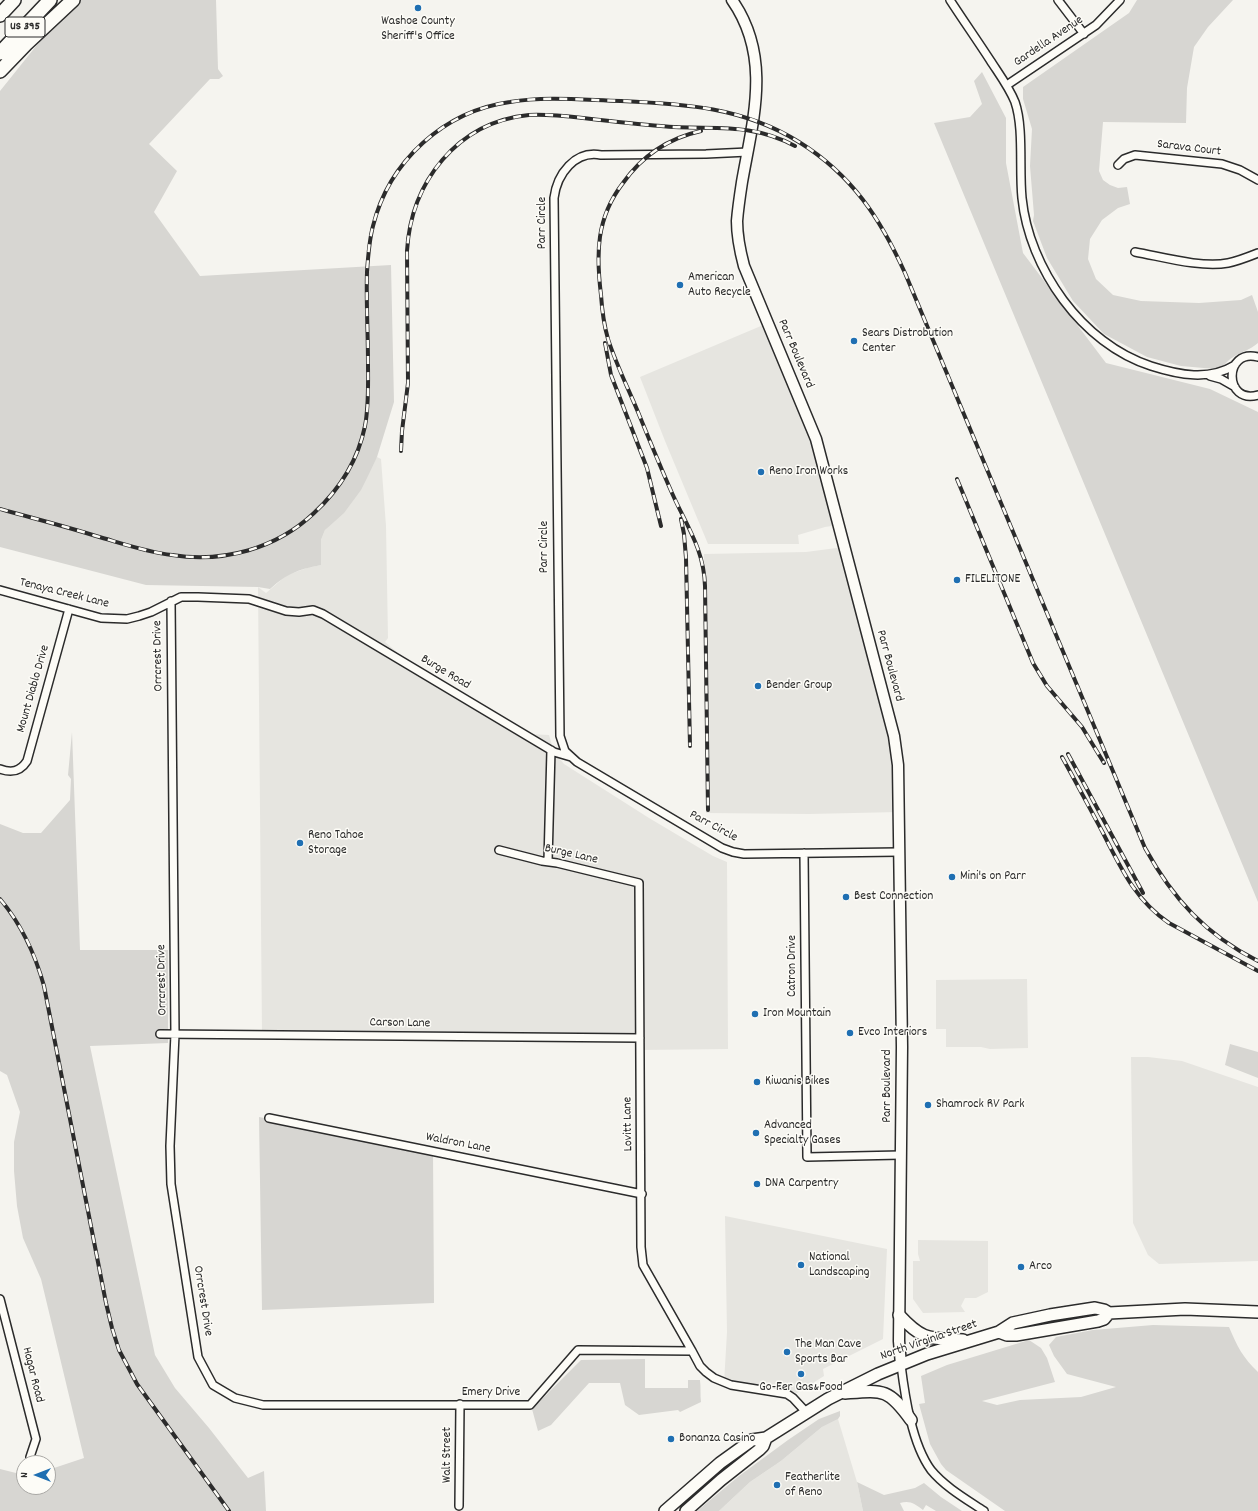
<!DOCTYPE html>
<style>
body{margin:0}
#map{position:relative;width:1258px;height:1511px;overflow:hidden;background:#f5f4ef;font-family:Dekko,sans-serif}
canvas{display:block}
.north{position:absolute;left:16px;top:1455px;width:40px;height:40px;box-sizing:border-box;background:#fdfcf7;border:1px solid #a9a8a5;border-radius:50%;rotate:270deg;font-size:11px;font-weight:700;line-height:16px;text-align:center;color:#2b2b2b}
.north::after{content:'';display:block;margin:auto;width:14px;height:18px;background:#1f6fb2;clip-path:polygon(50% 0,100% 100%,50% 72%,0 100%)}
</style>
<div id="map">
<canvas width="1258" height="1511"></canvas>
<div class="north">N</div>
</div>
<script>
const ctx = document.querySelector('canvas').getContext('2d');
ctx.lineJoin = 'round';
function paint(path, color) {
  ctx.fillStyle = color;
  ctx.fill(path, 'evenodd');
}
function strokePath(path, color, width, dash) {
  ctx.strokeStyle = color;
  ctx.lineWidth = width;
  ctx.lineCap = dash ? 'butt' : 'round';
  ctx.setLineDash(dash || []);
  ctx.stroke(path);
}
function write(font, color, halo, rows, align = 'center') {
  ctx.font = font + ' Dekko,sans-serif';
  ctx.lineWidth = 3;
  ctx.setLineDash([]);
  ctx.textBaseline = 'middle';
  ctx.strokeStyle = halo;
  ctx.fillStyle = color;
  for (const [text, x, y, turn = 0] of rows) {
    ctx.save();
    ctx.translate(x, y);
    ctx.rotate((+turn || 0) * Math.PI / 180);
    ctx.textAlign = isNaN(turn) ? turn : align;
    if (halo) ctx.strokeText(text, 0, 0);
    ctx.fillText(text, 0, 0);
    ctx.restore();
  }
}
const built = new Path2D(`
 M 768,323 L 808,418 L 838,525 L 825,527 L 798,535 L 799,544 L 708,544 L 665,441 L 640,377 Z
 M 377,457 L 381,459 L 386,526 L 388,638 L 385,642 L 398,653 L 422,669 L 528,734 L 549,735 L 554,752 L 564,764 L 649,818 L 713,856 L 727,862 L 728,1049 L 640,1050 L 640,1038 L 262,1034 L 258,587 L 266,593 L 287,575 L 307,568 L 321,565 L 321,540 L 325,530 Z
 M 844,547 L 894,736 L 899,812 L 809,814 L 706,813 L 704,554 L 806,552 Z
 M 1027,979 L 1028,1048 L 990,1049 L 981,1047 L 946,1047 L 946,1029 L 936,1029 L 936,980 Z
 M 1131,1057 L 1148,1057 L 1182,1061 L 1258,1087 L 1258,1261 L 1159,1264 L 1148,1255 L 1133,1223 Z
 M 725,1216 L 887,1249 L 883,1339 L 823,1369 L 824,1376 L 797,1393 L 737,1381 L 724,1383 L 727,1332 Z
 M 918,1240 L 988,1241 L 988,1292 L 976,1298 L 965,1298 L 961,1306 L 965,1312 L 923,1313 L 913,1299 L 913,1261 L 920,1261 L 918,1254 Z
 M 838,1419 L 857,1482 L 863,1511 L 719,1511 L 750,1482 L 781,1461 L 822,1427 Z`);
const green = new Path2D(`
 M 73,0 L 216,0 L 218,69 L 223,76 L 219,79 L 210,79 L 149,144 L 177,171 L 154,212 L 200,276 L 391,265 L 394,402 L 377,457 L 368,476 L 361,490 L 344,513 L 325,530 L 321,540 L 321,565 C 297,570 288,573 270,589 L 258,587 L 146,585 L 0,547 L 0,91 Z
 M 1137,0 L 1233,0 L 1208,27 L 1194,47 L 1187,88 L 1186,123 L 1103,122 L 1099,171 L 1103,180 L 1110,185 L 1118,188 L 1127,187 L 1130,204 L 1118,208 L 1102,220 L 1090,239 L 1088,259 L 1096,279 L 1113,295 L 1141,301 L 1199,303 L 1241,300 L 1252,295 L 1258,312 L 1258,343 C 1248,352 1231,354 1224,366 L 1215,369 L 1181,366 L 1147,357 L 1104,334 L 1073,301 L 1047,258 L 1033,221 L 1034,215 L 1030,166 L 1032,129 L 1023,99 L 1023,87 L 1129,13 Z
 M 982,72 L 1006,118 L 1006,163 L 1023,253 L 1106,363 L 1210,389 L 1258,412 L 1258,902 L 934,123 L 970,117 L 982,104 L 974,81 Z
 M 72,732 L 80,950 L 168,950 L 168,1043 L 90,1046 L 155,1355 L 175,1388 L 209,1428 L 248,1478 L 264,1471 L 266,1511 L 0,1511 L 0,1469 L 24,1475 L 24,1487 L 48,1487 L 48,1470 L 84,1458 L 41,1279 L 23,1238 L 17,1206 L 14,1171 L 14,1142 L 20,1112 L 7,1075 L 0,1071 L 0,824 L 23,833 L 41,833 L 70,800 L 71,779 L 68,775 Z
 M 1230,1044 L 1258,1052 L 1258,1078 L 1225,1065 Z
 M 259,1117 L 433,1152 L 434,1303 L 262,1310 Z
 M 1153,1325 L 1229,1327 C 1237,1346 1243,1358 1258,1372 L 1258,1511 L 1005,1511 L 946,1470 L 941,1464 L 930,1444 L 919,1404 L 925,1403 L 921,1376 L 947,1365 L 1029,1340 L 1041,1348 L 1047,1358 L 1055,1382 L 982,1401 L 997,1405 L 1020,1400 L 1081,1397 L 1116,1387 L 1067,1374 L 1054,1356 L 1049,1345 L 1056,1337 L 1093,1330 Z
 M 645,1359 L 645,1388 L 688,1388 L 688,1380 L 700,1380 C 701,1388 700,1395 701,1402 L 680,1412 L 678,1410 L 639,1415 L 625,1405 L 620,1383 L 589,1383 L 551,1425 L 538,1431 L 532,1409 L 581,1360 Z
 M 840,1411 L 840,1416 L 838,1419 L 822,1427 L 781,1461 L 750,1482 L 719,1511 L 697,1511 L 739,1476 L 788,1440 L 819,1419 Z
 M 857,1482 L 884,1495 L 915,1488 L 924,1483 L 941,1497 L 962,1511 L 936,1511 L 926,1505 L 923,1510 C 915,1504 910,1500 900,1503 L 904,1511 L 863,1511 Z`);
const minor = new Path2D(`
 M 950,0 C 963,20 977,40 990,60 C 999,74 1009,87 1015,102 C 1024,128 1019,169 1022,198 C 1029,268 1082,344 1151,366 C 1179,375 1209,381 1235,365
 M 1058,0 L 1084,34
 M 1007,85 L 1096,25 L 1120,0
 M 748,152 L 706,154 L 601,155 C 575,150 557,174 554,198 L 560,736 L 565,751 L 577,762 L 722,848 L 733,852 L 744,854 L 899,852
 M 1118,165 L 1124,159 L 1135,155 L 1222,164 L 1240,170 L 1258,180
 M 1135,252 C 1163,257 1201,268 1228,263 C 1238,261 1248,257 1258,253
 M 1258,357 C 1223,348 1224,405 1258,395
 M 1210,376 L 1221,379 L 1235,387
 M 0,590 L 101,618 L 127,619 L 139,616 L 151,612 L 181,597 L 198,597 L 249,599 L 286,611 L 299,612 L 313,610 L 323,614 L 554,752 L 571,757
 M 171,601 L 175,1034 L 170,1146 L 171,1184 L 198,1357 L 213,1385 L 235,1398 L 263,1405 L 530,1405 L 578,1350 L 692,1351
 M 0,769 C 11,773 20,772 27,761 L 69,609
 M 499,850 L 542,861 L 557,863 L 639,883 L 641,1247 L 643,1265 L 692,1351 L 700,1366 L 706,1372 L 714,1378 L 731,1385 L 787,1394 L 793,1398 L 806,1412
 M 804,853 L 807,1157 L 901,1155
 M 548,861 L 551,750
 M 160,1034 L 640,1038
 M 269,1118 L 642,1194
 M 0,1299 L 36,1439 L 30,1457
 M 901,1365 C 905,1397 912,1444 931,1470 C 945,1487 966,1499 984,1511
 M 459,1506 L 460,1404`);
const secondary = new Path2D(`
 M 732,0 C 772,57 753,119 742,182 C 740,195 738,208 737,221 C 737,237 740,251 744,266 L 816,439 L 894,736 L 898,765 L 902,1047 L 899,1341 L 901,1365`);
const primary = new Path2D(`
 M 899,1315 C 923,1341 929,1338 963,1340
 M 999,1332 L 1007,1335 L 1016,1335 L 1098,1321 L 1104,1319 L 1109,1313
 M 845,1393 C 883,1390 888,1388 911,1420
 M 665,1511 L 720,1463 L 752,1440 L 766,1438 L 828,1399 L 878,1374 L 927,1354 L 999,1332 L 1013,1323 L 1050,1315 L 1095,1308 L 1104,1310 L 1109,1313 L 1185,1309 L 1258,1312
 M 686,1511 L 721,1480 L 759,1450 L 763,1446 L 766,1438`);
const motorway = new Path2D(`
 M 0,15 L 14,0
 M 0,53 L 50,0
 M 0,71 L 26,44 L 73,0`);
const rail = new Path2D(`
 M 701,131 C 669,138 642,156 623,183 C 596,218 596,254 601,295 C 602,310 604,325 608,339 C 616,364 628,388 638,412 C 649,439 660,466 672,493 C 686,525 704,549 705,586 L 708,810
 M 605,343 L 611,375 L 647,468 L 661,526
 M 401,451 L 402,431 L 408,383 L 407,251 C 411,182 457,122 529,115 C 547,114 565,116 583,118 C 609,121 635,124 661,126 C 710,131 749,121 795,146
 M 957,479 L 1033,663 L 1047,686 L 1082,727 L 1104,763
 M 0,509 C 32,518 64,526 96,536 C 121,543 146,552 172,555 C 223,563 276,549 314,513 C 340,489 358,460 365,426 C 369,405 368,384 368,363 C 368,332 366,302 367,272 C 368,257 369,241 373,226 C 389,161 444,111 510,102 C 546,96 584,100 621,101 C 685,104 743,107 799,142 C 852,175 880,218 905,273 L 1145,848 C 1173,899 1206,935 1258,961
 M 681,519 L 684,534 L 686,558 L 690,746
 M 1068,754 L 1143,893
 M 1062,757 C 1076,782 1089,807 1103,833 C 1121,868 1135,900 1169,923 L 1258,971
 M 0,899 C 22,925 35,954 44,986 L 106,1303 L 112,1328 L 119,1350 L 137,1384 L 229,1511`);
const markers = [
 [418,8,4,"#1f6fb2"],
 [680,285,4,"#1f6fb2"],
 [854,341,4,"#1f6fb2"],
 [761,472,4,"#1f6fb2"],
 [957,580,4,"#1f6fb2"],
 [758,686,4,"#1f6fb2"],
 [300,843,4,"#1f6fb2"],
 [952,877,4,"#1f6fb2"],
 [846,897,4,"#1f6fb2"],
 [755,1014,4,"#1f6fb2"],
 [850,1033,4,"#1f6fb2"],
 [757,1082,4,"#1f6fb2"],
 [928,1105,4,"#1f6fb2"],
 [756,1133,4,"#1f6fb2"],
 [757,1184,4,"#1f6fb2"],
 [801,1265,4,"#1f6fb2"],
 [1021,1267,4,"#1f6fb2"],
 [787,1352,4,"#1f6fb2"],
 [801,1374,4,"#1f6fb2"],
 [671,1439,4,"#1f6fb2"],
 [777,1485,4,"#1f6fb2"]
];
const shields = [
 [25,27,40]
];
const shieldNames = [
 ["US 395",25,27]
];
const poiNames = [
 ["Washoe County",418,22,"center"],
 ["Sheriff's Office",418,37,"center"],
 ["American",688,278],
 ["Auto Recycle",688,293],
 ["Sears Distrobution",862,334],
 ["Center",862,349],
 ["Reno Iron Works",769,472],
 ["FILELITONE",965,580],
 ["Bender Group",766,686],
 ["Reno Tahoe",308,836],
 ["Storage",308,851],
 ["Mini's on Parr",960,877],
 ["Best Connection",854,897],
 ["Iron Mountain",763,1014],
 ["Evco Interiors",858,1033],
 ["Kiwanis Bikes",765,1082],
 ["Shamrock RV Park",936,1105],
 ["Advanced",764,1126],
 ["Specialty Gases",764,1141],
 ["DNA Carpentry",765,1184],
 ["National",809,1258],
 ["Landscaping",809,1273],
 ["Arco",1029,1267],
 ["The Man Cave",795,1345],
 ["Sports Bar",795,1360],
 ["Go-Fer Gas&Food",801,1388,"center"],
 ["Bonanza Casino",679,1439],
 ["Featherlite",785,1478],
 ["of Reno",785,1493]
];
const streetNames = [
 ["Gardella Avenue",1049,42,-34],
 ["Sarava Court",1189,149,7],
 ["Parr Circle",543,223,-90],
 ["Parr Boulevard",795,354,67],
 ["Parr Circle",545,547,-90],
 ["Tenaya Creek Lane",64,594,14],
 ["Orrcrest Drive",159,656,-91],
 ["Parr Boulevard",889,666,75],
 ["Burge Road",445,673,31],
 ["Mount Diablo Drive",34,689,-74],
 ["Parr Circle",713,827,28],
 ["Burge Lane",571,855,13],
 ["Catron Drive",793,966,-90],
 ["Orrcrest Drive",163,980,-91],
 ["Carson Lane",400,1024,1],
 ["Parr Boulevard",888,1086,-90],
 ["Lovitt Lane",629,1124,-91],
 ["Waldron Lane",458,1144,11],
 ["Orrcrest Drive",202,1301,81],
 ["North Virginia Street",929,1341,-19],
 ["Hagar Road",32,1375,76],
 ["Emery Drive",491,1393],
 ["Walt Street",448,1455,-90]
];
paint(built, '#e6e5e0');
paint(green, '#d7d6d2');
strokePath(minor, '#2b2b2b', 10);
strokePath(secondary, '#2b2b2b', 13);
strokePath(primary, '#2b2b2b', 14);
strokePath(motorway, '#2b2b2b', 16);
strokePath(minor, '#fdfcf7', 7);
strokePath(secondary, '#fdfcf7', 10);
strokePath(primary, '#fdfcf7', 11);
strokePath(motorway, '#fdfcf7', 13);
strokePath(rail, '#2b2b2b', 4);
strokePath(rail, '#fdfcf7', 2.5, [8]);
for (const [x, y, r, color] of markers) {
  const dot = new Path2D();
  dot.arc(x, y, r, 0, 2 * Math.PI);
  ctx.fillStyle = color;
  ctx.fill(dot);
  strokePath(dot, '#fdfcf7', 1.5);
}
for (const [x, y, w] of shields) {
  const box = new Path2D();
  box.roundRect(x - w / 2, y - 10, w, 20, 3);
  ctx.fillStyle = '#fdfcf7';
  ctx.fill(box);
  strokePath(box, '#2b2b2b', 1);
}
write('bold 12px', '#2b2b2b', null, shieldNames);
write('13px', '#2b2b2b', '#fdfcf7', poiNames, 'left');
write('13px', '#2b2b2b', '#fdfcf7', streetNames);
</script>
